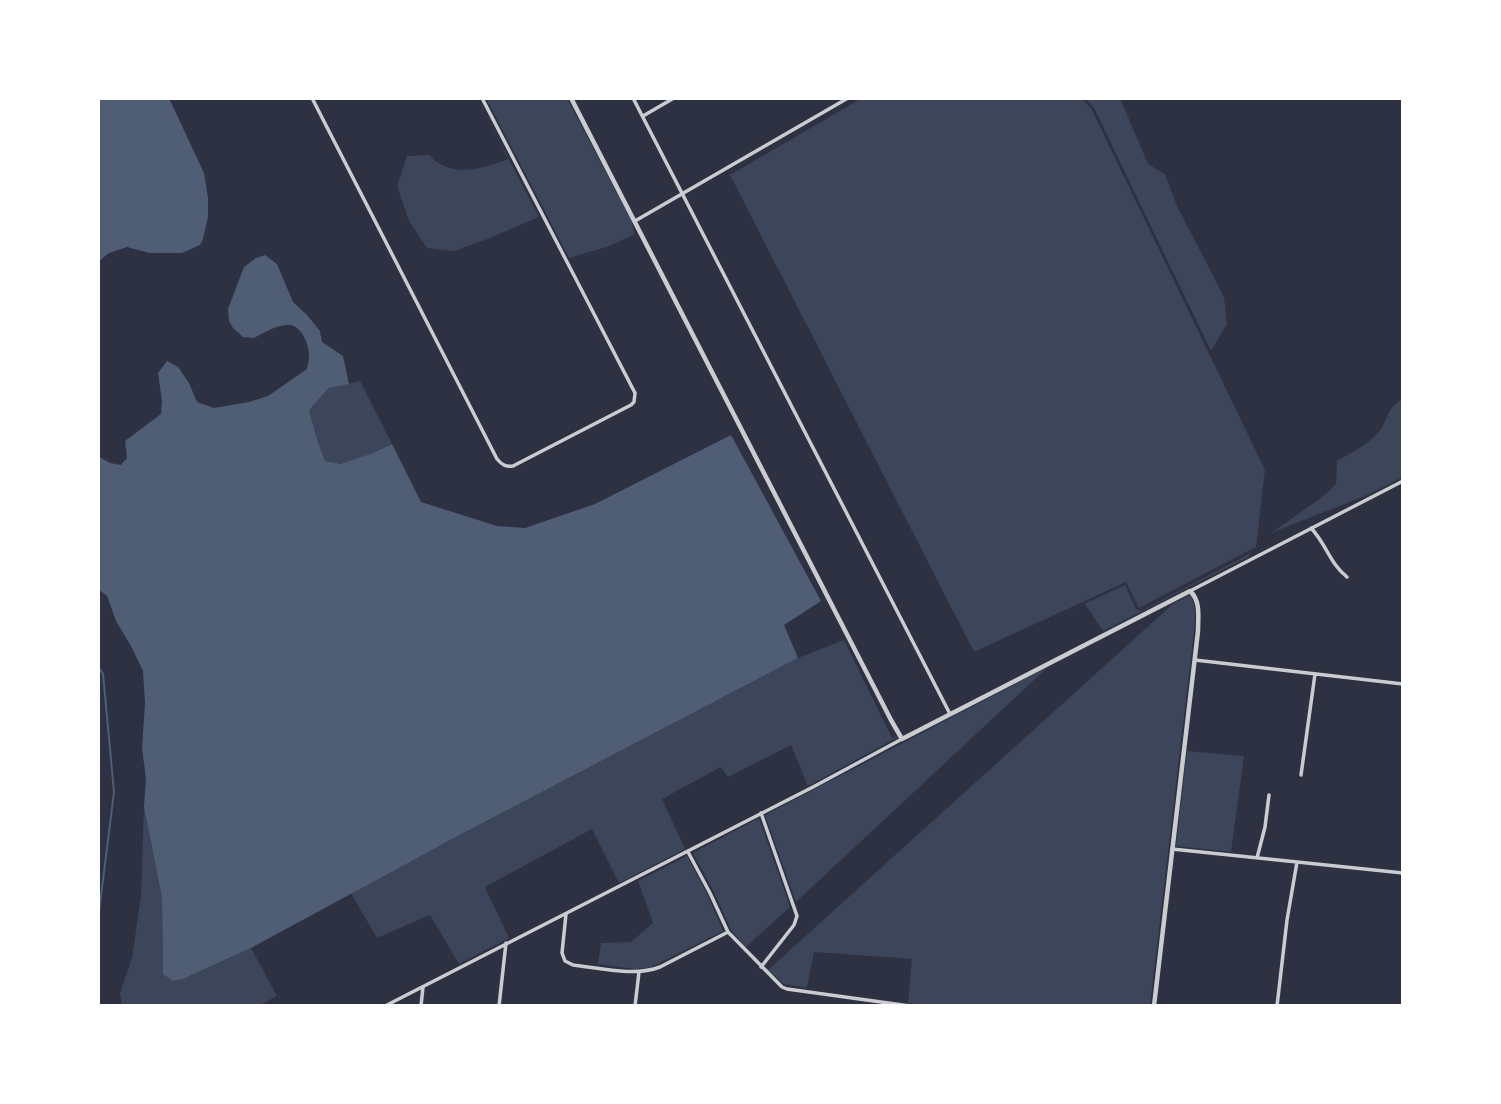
<!DOCTYPE html>
<style>
body{margin:0}
#map{position:relative;width:1501px;height:1104px;overflow:hidden;background:#2d3142;font-family:Raleway,sans-serif}
canvas{display:block}
.frame{position:absolute;inset:0;border:100px solid #fff;pointer-events:none}
</style>
<div id="map">
<canvas width="1501" height="1104"></canvas>
<div class="frame"></div>
</div>
<script>
const ctx = document.querySelector('canvas').getContext('2d');
ctx.lineJoin = 'round';
function paint(path, color) {
  ctx.fillStyle = color;
  ctx.fill(path, 'evenodd');
}
function strokePath(path, color, width, dash) {
  ctx.strokeStyle = color;
  ctx.lineWidth = width;
  ctx.lineCap = dash ? 'butt' : 'round';
  ctx.setLineDash(dash || []);
  ctx.stroke(path);
}
const green = new Path2D(`
 M 477,98 L 539,217 L 490,238 L 455,251 L 427,248 L 409,221 L 397,186 L 407,156 L 429,155 C 451,179 482,169 508,159 Z
 M 486,98 L 567,98 L 632,222 L 634,235 L 609,246 L 569,258 Z
 M 862,98 L 1081,98 L 1091,108 L 1265,470 L 1256,547 L 1139,608 L 1126,582 L 974,652 L 730,175 Z
 M 1085,98 L 1120,98 L 1148,164 L 1165,174 L 1177,206 L 1224,297 L 1227,324 L 1211,351 L 1094,108 Z
 M 360,381 L 392,444 L 373,453 L 340,464 L 325,461 L 317,439 L 309,410 L 329,388 Z
 M 1403,398 L 1403,435 L 1401,436 L 1403,441 L 1403,477 L 1365,496 L 1271,533 L 1321,498 L 1336,484 L 1337,461 C 1350,453 1368,445 1378,433 C 1388,422 1386,408 1403,398 Z
 M 1251,553 L 1248,557 L 1103,631 L 1085,604 L 1054,618 L 1125,585 L 1136,609 L 1141,611 Z
 M 1190,595 C 1197,605 1195,619 1194,631 L 1150,1006 L 935,1006 L 908,1003 L 912,959 L 814,952 L 807,988 L 784,984 L 768,970 L 1174,603 Z
 M 844,640 L 892,738 L 897,736 L 898,737 L 808,786 L 791,745 L 728,777 L 721,767 L 662,799 L 685,849 L 619,883 L 592,829 L 485,887 L 509,938 L 459,964 L 430,915 L 377,938 L 351,893 L 454,838 L 798,658 Z
 M 1048,667 L 796,902 L 765,815 Z
 M 1187,751 L 1244,756 L 1231,852 L 1176,846 Z
 M 144,807 L 162,898 L 163,974 L 183,979 L 251,948 L 277,996 L 258,1006 L 122,1006 L 120,993 L 132,958 L 141,896 Z
 M 759,818 L 790,907 L 746,947 L 731,930 L 714,892 L 693,853 Z
 M 687,856 L 707,894 L 723,931 L 651,967 L 636,969 L 598,964 L 601,943 L 631,942 L 653,923 L 638,881 Z`);
const water = new Path2D(`
 M 98,98 L 169,98 L 204,173 L 208,198 L 208,217 L 203,239 L 200,245 L 182,253 L 149,253 L 127,247 L 109,253 L 98,262 Z
 M 265,255 L 277,264 L 293,302 L 307,315 L 320,331 L 322,342 L 343,356 L 349,384 L 329,388 L 309,410 L 317,439 L 325,461 L 340,464 L 373,453 L 392,444 L 421,502 L 497,526 L 525,528 L 595,504 L 731,435 L 821,601 L 784,625 L 798,658 L 454,838 L 251,948 L 183,979 L 173,981 L 163,974 L 162,898 L 144,807 L 146,779 L 142,748 L 145,703 L 143,671 L 131,646 L 116,621 L 107,596 L 98,589 L 98,456 L 110,463 L 121,465 L 127,458 L 125,441 L 161,414 L 162,401 L 158,373 L 167,361 L 178,367 L 189,383 L 197,402 L 214,408 L 249,402 L 268,396 L 307,369 C 307,369 309,359 309,358 C 310,345 301,323 286,325 C 275,326 263,333 254,338 L 243,337 L 233,328 L 229,321 L 228,309 L 244,267 L 256,258 Z`);
const stream = new Path2D(`
 M 98,666 L 103,674 L 114,792 L 98,920`);
const minor = new Path2D(`
 M 312,98 L 497,459 C 502,465 506,467 513,466 L 631,405 L 634,402 L 635,393 L 482,98
 M 633,98 L 950,714
 M 643,116 L 674,98
 M 635,221 L 848,98
 M 1311,528 C 1327,545 1328,561 1347,577
 M 1190,591 L 1403,481
 M 1195,660 L 1403,684
 M 1301,775 L 1315,674
 M 1172,849 L 1403,873
 M 688,852 L 710,893 L 728,932 L 782,987 L 787,989 L 910,1006
 M 1257,858 L 1265,827 L 1269,795
 M 566,914 L 562,953 L 565,961 L 573,965 C 600,968 634,977 660,967 L 728,932
 M 761,967 L 794,925 L 797,916 L 761,813
 M 385,1006 L 813,787 L 902,739
 M 421,1006 L 423,987
 M 499,1006 L 506,943
 M 635,1006 L 639,972
 M 1277,1006 L 1287,920 L 1297,862`);
const tertiary = new Path2D(`
 M 571,98 L 891,720 L 902,739 L 1190,591 C 1201,601 1198,617 1198,631 L 1154,1006`);
paint(green, '#3c4559');
paint(water, '#4f5d75');
strokePath(stream, '#4f5d75', 2);
strokePath(minor, '#caccd0', 3.5);
strokePath(tertiary, '#caccd0', 4.5);
</script>
